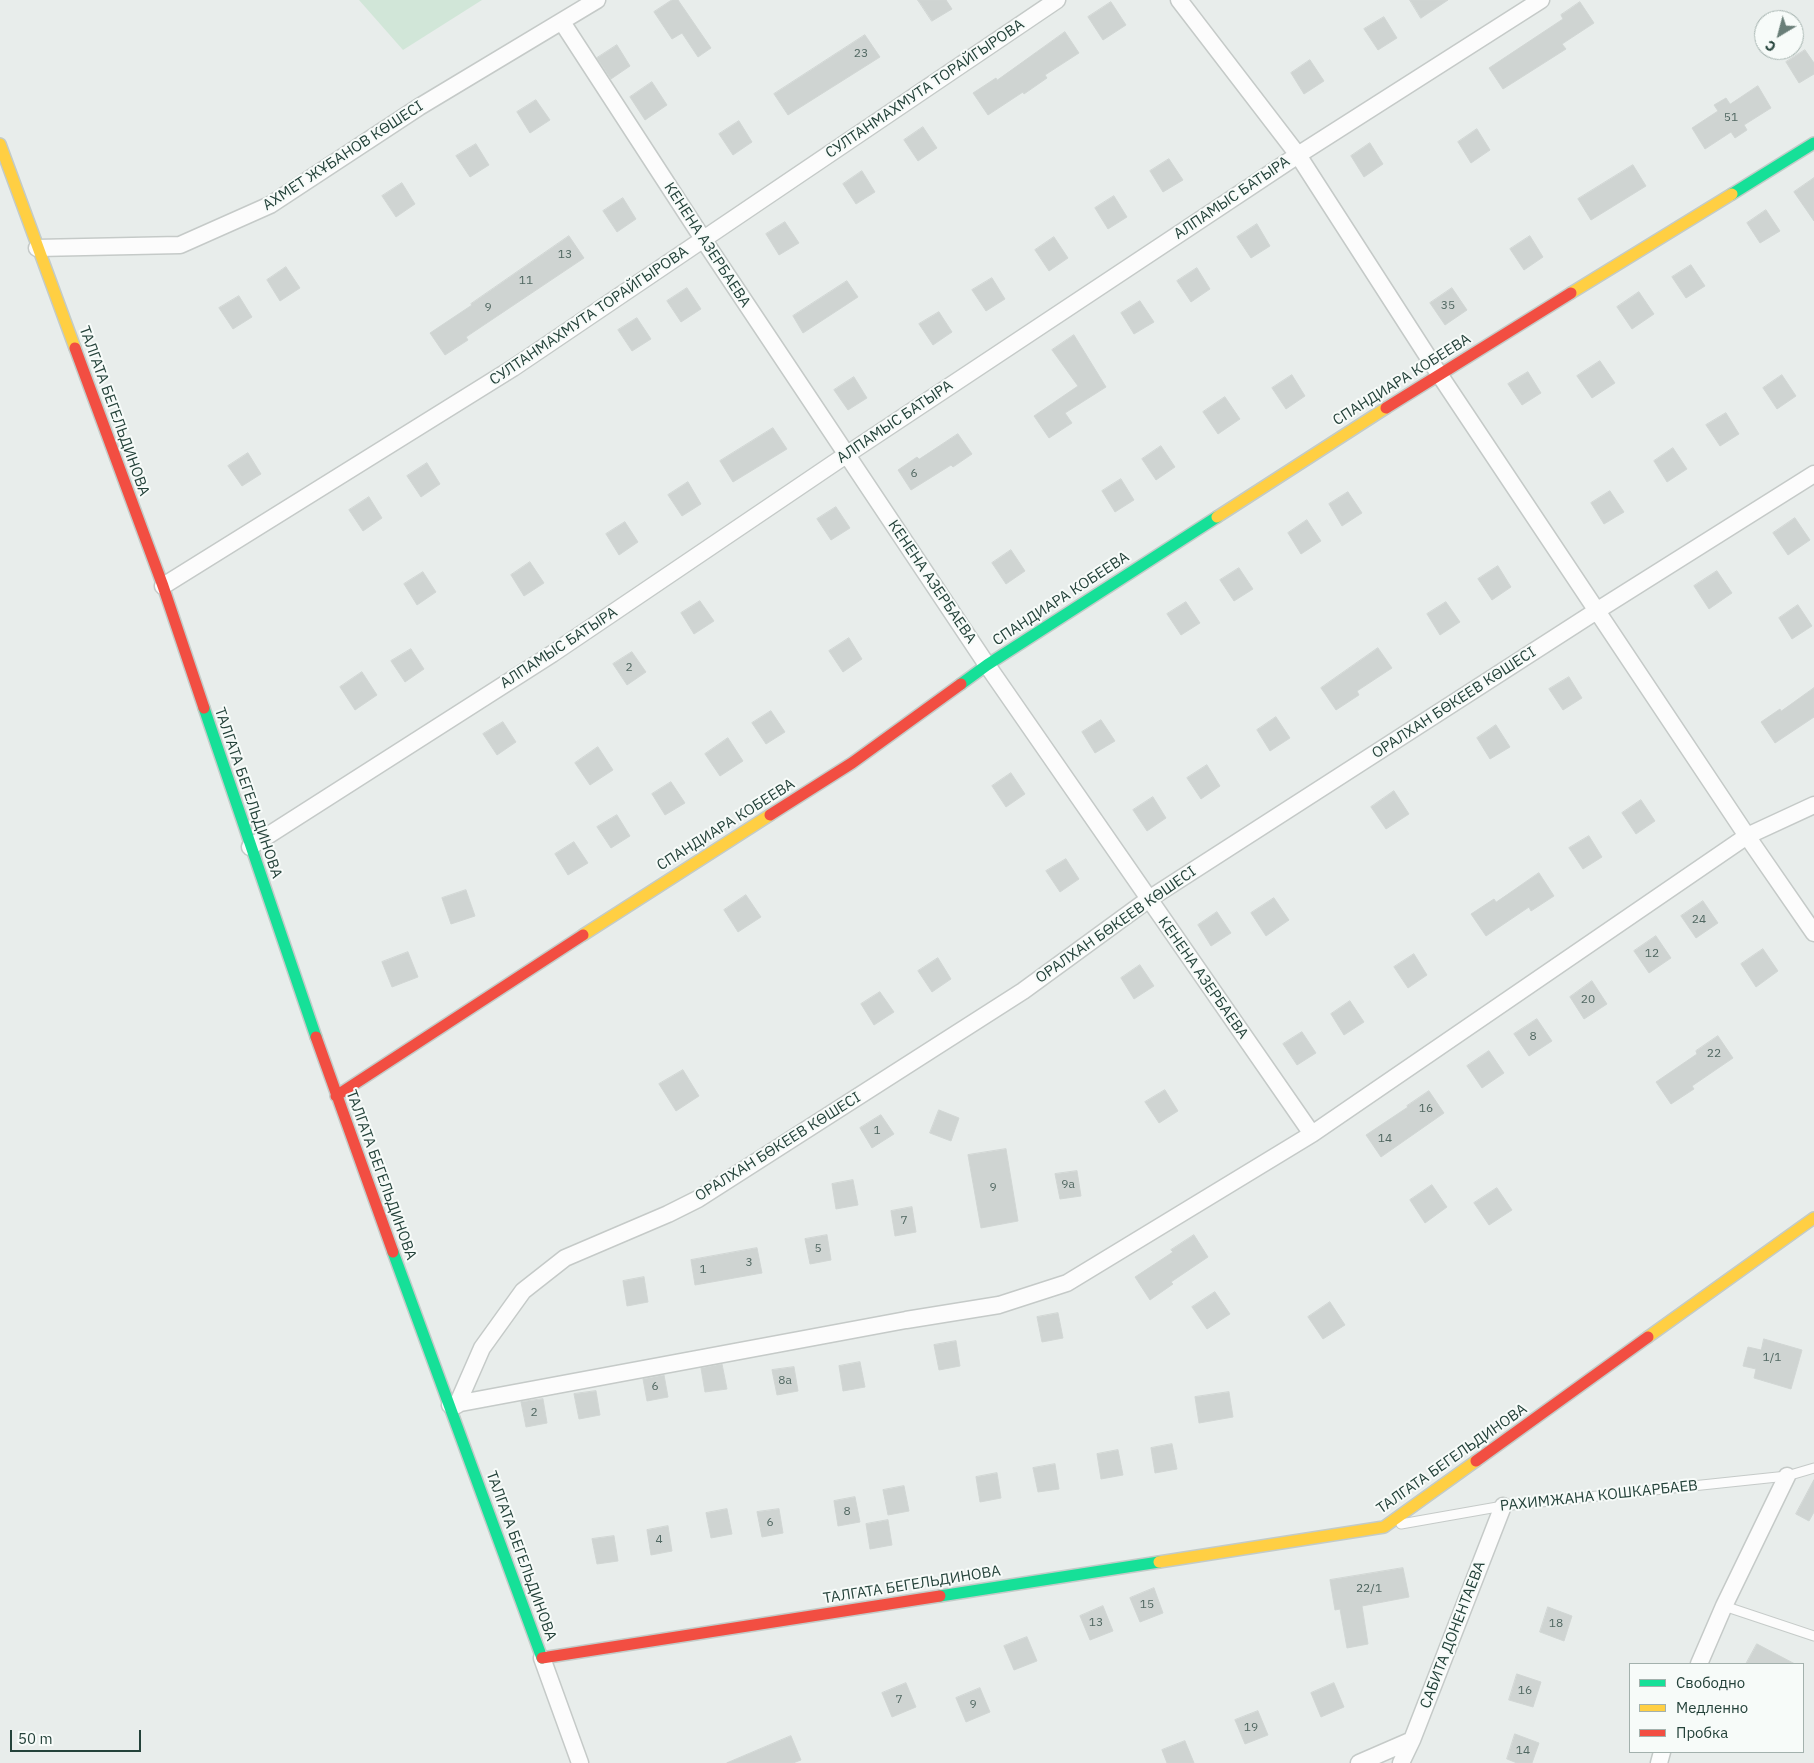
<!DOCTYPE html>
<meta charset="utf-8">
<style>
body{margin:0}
#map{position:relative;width:1814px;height:1763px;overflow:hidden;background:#e8edeb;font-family:"IBM Plex Sans",sans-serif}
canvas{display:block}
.legend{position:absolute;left:1629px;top:1663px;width:175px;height:90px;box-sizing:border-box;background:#f7fbf9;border:1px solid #a3b1ad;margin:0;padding:6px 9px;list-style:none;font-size:15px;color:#24423a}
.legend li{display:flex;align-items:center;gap:10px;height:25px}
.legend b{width:25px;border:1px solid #a3b1ad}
.north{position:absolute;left:1754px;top:10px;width:50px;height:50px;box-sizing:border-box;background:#f7fbf9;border:1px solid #a3b1ad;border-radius:50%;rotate:217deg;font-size:14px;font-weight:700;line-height:20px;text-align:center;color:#24423a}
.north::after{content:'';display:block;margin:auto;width:18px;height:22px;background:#697e78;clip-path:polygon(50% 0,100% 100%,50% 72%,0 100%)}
.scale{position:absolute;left:10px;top:1730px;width:131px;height:22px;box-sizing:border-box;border:2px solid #24423a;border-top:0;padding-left:6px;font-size:15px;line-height:18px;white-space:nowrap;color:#24423a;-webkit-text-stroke:4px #f7fbf9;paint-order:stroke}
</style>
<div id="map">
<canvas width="1814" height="1763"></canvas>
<ul class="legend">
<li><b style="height:6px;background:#16e098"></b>Свободно</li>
<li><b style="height:6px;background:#ffcf43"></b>Медленно</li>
<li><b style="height:6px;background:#f24e42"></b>Пробка</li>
</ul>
<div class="north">С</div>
<div class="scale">50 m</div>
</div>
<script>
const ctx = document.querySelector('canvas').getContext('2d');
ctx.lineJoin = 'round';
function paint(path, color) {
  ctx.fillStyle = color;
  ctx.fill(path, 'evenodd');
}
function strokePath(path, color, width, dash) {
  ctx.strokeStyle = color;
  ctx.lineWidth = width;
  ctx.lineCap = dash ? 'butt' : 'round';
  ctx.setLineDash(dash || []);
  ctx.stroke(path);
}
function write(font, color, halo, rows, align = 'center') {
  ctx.font = font + ' "IBM Plex Sans",sans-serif';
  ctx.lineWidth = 4;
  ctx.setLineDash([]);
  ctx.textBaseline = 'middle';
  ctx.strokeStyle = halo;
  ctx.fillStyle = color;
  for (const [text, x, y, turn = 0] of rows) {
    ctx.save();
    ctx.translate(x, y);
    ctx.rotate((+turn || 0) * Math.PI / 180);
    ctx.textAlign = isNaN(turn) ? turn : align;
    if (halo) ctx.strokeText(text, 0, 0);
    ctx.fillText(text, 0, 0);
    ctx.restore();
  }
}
const green = new Path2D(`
 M 359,0 L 482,0 L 403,50 Z`);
const building = new Path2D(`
 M 672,0 L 678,0 L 711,48 L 698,57 L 682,33 L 672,39 L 654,12 Z
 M 918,0 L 946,0 L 952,9 L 932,21 Z
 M 1410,0 L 1448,0 L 1421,18 Z
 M 1111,2 L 1126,25 L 1103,40 L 1088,17 Z
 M 1580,2 L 1594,23 L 1562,44 L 1566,49 L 1503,89 L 1489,68 L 1563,19 L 1561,15 Z
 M 1384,17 L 1397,38 L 1378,50 L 1364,29 Z
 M 1065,32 L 1079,53 L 1045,75 L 1047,78 L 1024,94 L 1023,92 L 988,115 L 973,93 L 996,78 L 997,80 Z
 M 865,35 L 880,57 L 788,115 L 774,94 Z
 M 617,45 L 630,66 L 611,79 L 597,58 Z
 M 1805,50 L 1814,63 L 1814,74 L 1799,83 L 1786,62 Z
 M 1310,60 L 1324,81 L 1304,94 L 1291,73 Z
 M 652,82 L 667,105 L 645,120 L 630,97 Z
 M 1758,86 L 1771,108 L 1744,125 L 1747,130 L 1735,138 L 1731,132 L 1705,149 L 1692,128 L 1718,111 L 1714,105 L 1726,98 L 1730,104 Z
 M 536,100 L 550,120 L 530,133 L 517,112 Z
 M 739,121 L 752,142 L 733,155 L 719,134 Z
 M 923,127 L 937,148 L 918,161 L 904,140 Z
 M 1477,129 L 1490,150 L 1471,163 L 1458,142 Z
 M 1370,143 L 1383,164 L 1364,177 L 1351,156 Z
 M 476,144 L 489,165 L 470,177 L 456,156 Z
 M 1169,159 L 1183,180 L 1163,192 L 1150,171 Z
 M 1633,165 L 1646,186 L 1591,220 L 1578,199 Z
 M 862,171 L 875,192 L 856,204 L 843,184 Z
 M 1814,178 L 1814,221 L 1794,192 Z
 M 402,183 L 415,204 L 396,217 L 382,196 Z
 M 1114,196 L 1127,217 L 1108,229 L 1095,208 Z
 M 623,198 L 636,219 L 617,232 L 603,211 Z
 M 1766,210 L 1780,231 L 1760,243 L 1747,223 Z
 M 785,222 L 799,243 L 779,255 L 766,234 Z
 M 1257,224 L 1270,246 L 1251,258 L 1237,237 Z
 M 569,236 L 584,258 L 466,337 L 468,340 L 445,355 L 430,333 L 472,305 L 471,304 Z
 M 1530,236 L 1543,257 L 1524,270 L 1510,249 Z
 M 1054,237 L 1068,258 L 1049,271 L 1035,250 Z
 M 1691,265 L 1705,286 L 1686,298 L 1672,277 Z
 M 286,267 L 300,288 L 280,301 L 267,280 Z
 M 1197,268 L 1210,289 L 1191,302 L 1177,281 Z
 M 992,278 L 1005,299 L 986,311 L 972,290 Z
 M 847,281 L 858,297 L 803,333 L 793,316 Z
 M 687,288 L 701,309 L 681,322 L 667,301 Z
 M 1452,288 L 1467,310 L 1445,325 L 1430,303 Z
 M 1639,292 L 1654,314 L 1632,329 L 1617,307 Z
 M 239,296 L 252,317 L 233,329 L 219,308 Z
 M 1140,301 L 1154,322 L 1134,334 L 1121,313 Z
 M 939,312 L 952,332 L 933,345 L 919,324 Z
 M 637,318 L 651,339 L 632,351 L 618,330 Z
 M 1074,335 L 1106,387 L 1065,413 L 1072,423 L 1049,438 L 1034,416 L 1078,386 L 1052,350 Z
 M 1600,361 L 1615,383 L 1592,398 L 1577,376 Z
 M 1528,372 L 1541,393 L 1522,405 L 1508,384 Z
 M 1292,375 L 1305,396 L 1286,409 L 1272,388 Z
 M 1782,375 L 1796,396 L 1777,409 L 1763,388 Z
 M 854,377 L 867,398 L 848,410 L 834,390 Z
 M 1225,397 L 1240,419 L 1218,434 L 1203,412 Z
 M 1726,413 L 1739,434 L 1720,446 L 1706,425 Z
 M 773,428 L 787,449 L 733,482 L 720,461 Z
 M 958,434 L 972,454 L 953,467 L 951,465 L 911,490 L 898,470 L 917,457 L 919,459 Z
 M 1161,446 L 1175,467 L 1156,480 L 1142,459 Z
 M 1673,448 L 1687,469 L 1667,482 L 1654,461 Z
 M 248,453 L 261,474 L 242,486 L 228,466 Z
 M 427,463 L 440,484 L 421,497 L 407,476 Z
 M 1121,479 L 1134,500 L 1115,512 L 1102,491 Z
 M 688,482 L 701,504 L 682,516 L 668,495 Z
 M 1610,491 L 1624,512 L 1604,524 L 1591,503 Z
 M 1348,492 L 1362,513 L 1342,526 L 1329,504 Z
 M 369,497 L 382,518 L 363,531 L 349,510 Z
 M 836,507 L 850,528 L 831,540 L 817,519 Z
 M 1795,518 L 1810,540 L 1788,555 L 1773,533 Z
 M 1307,520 L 1321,541 L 1301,554 L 1288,533 Z
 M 625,522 L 638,542 L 619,555 L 606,534 Z
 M 1011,550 L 1025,571 L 1006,584 L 992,563 Z
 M 530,562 L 544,583 L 524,596 L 511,575 Z
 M 1498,566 L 1511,587 L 1492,600 L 1478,579 Z
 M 1239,568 L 1253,589 L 1234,601 L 1220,580 Z
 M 1717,571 L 1732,593 L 1709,609 L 1694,586 Z
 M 423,572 L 436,592 L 417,605 L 404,584 Z
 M 700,601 L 714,621 L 694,634 L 681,613 Z
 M 1186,602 L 1200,623 L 1181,635 L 1167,614 Z
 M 1446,602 L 1460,622 L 1440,635 L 1427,614 Z
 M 1798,605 L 1812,626 L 1792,639 L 1779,618 Z
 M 849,638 L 862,659 L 843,672 L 829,651 Z
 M 1378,648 L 1392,668 L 1357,691 L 1359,695 L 1336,710 L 1321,688 Z
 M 411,649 L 424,669 L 405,682 L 391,661 Z
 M 632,652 L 646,672 L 627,685 L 613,664 Z
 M 362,672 L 377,695 L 355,710 L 340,687 Z
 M 1569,677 L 1582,698 L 1563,710 L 1549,689 Z
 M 1814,688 L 1814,717 L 1775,743 L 1761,722 L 1780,709 L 1781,711 Z
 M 771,711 L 785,732 L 766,744 L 752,723 Z
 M 1276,717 L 1290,738 L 1270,751 L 1257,730 Z
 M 1101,720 L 1115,741 L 1095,753 L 1082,732 Z
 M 503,722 L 516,742 L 497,755 L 483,734 Z
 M 1496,725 L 1510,747 L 1490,759 L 1477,738 Z
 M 728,738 L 743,761 L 720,776 L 705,754 Z
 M 598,747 L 613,770 L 590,785 L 575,763 Z
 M 1207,765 L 1220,786 L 1201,799 L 1187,778 Z
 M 1011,773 L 1025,794 L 1006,807 L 992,786 Z
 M 671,782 L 685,803 L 665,815 L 652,794 Z
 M 1394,791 L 1409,814 L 1386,829 L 1371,807 Z
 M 1153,797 L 1166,818 L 1147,831 L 1133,810 Z
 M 1641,800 L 1655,821 L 1636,834 L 1622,813 Z
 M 617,815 L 630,836 L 611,848 L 597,827 Z
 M 1589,836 L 1602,857 L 1583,869 L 1569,848 Z
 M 574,842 L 588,863 L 568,875 L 555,854 Z
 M 1066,859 L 1079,879 L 1060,892 L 1046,871 Z
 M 1539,873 L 1554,896 L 1531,911 L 1529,907 L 1486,936 L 1471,914 L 1494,899 L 1496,902 Z
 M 466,890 L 475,916 L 451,924 L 442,898 Z
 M 746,895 L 761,917 L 738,932 L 724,910 Z
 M 1274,898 L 1289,920 L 1266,936 L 1251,913 Z
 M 1703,901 L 1718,923 L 1696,938 L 1681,916 Z
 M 1217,912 L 1231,933 L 1211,946 L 1198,925 Z
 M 1656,936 L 1671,958 L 1649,973 L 1634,951 Z
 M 1763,949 L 1778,971 L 1756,987 L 1741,964 Z
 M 408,952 L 418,977 L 392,987 L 382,962 Z
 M 1414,954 L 1427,975 L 1408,988 L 1394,967 Z
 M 938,958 L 951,979 L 932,992 L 918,971 Z
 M 1140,965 L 1154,986 L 1134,999 L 1121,978 Z
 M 1592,981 L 1607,1004 L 1584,1019 L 1570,997 Z
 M 880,992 L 894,1012 L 874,1025 L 861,1004 Z
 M 1350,1001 L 1364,1022 L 1344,1035 L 1331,1014 Z
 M 1537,1019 L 1552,1041 L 1529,1056 L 1514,1034 Z
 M 1302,1032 L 1316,1053 L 1297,1065 L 1283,1044 Z
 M 1718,1036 L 1733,1058 L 1692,1086 L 1694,1089 L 1671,1104 L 1656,1082 L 1697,1054 L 1696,1051 Z
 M 1489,1051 L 1504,1073 L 1482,1088 L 1467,1066 Z
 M 683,1070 L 699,1096 L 676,1111 L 659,1084 Z
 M 1165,1090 L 1178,1111 L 1159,1123 L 1145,1102 Z
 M 1429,1091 L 1444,1113 L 1381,1157 L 1366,1135 L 1408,1107 L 1407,1106 Z
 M 939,1110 L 959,1118 L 951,1141 L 930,1133 Z
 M 881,1115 L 894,1134 L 872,1148 L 860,1128 Z
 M 1006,1149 L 1018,1221 L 981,1228 L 968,1155 Z
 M 1077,1171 L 1081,1196 L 1060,1199 L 1055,1174 Z
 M 853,1180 L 858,1205 L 836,1209 L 832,1184 Z
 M 1432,1185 L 1447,1207 L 1425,1223 L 1410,1200 Z
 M 1497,1188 L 1512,1210 L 1489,1225 L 1474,1203 Z
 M 912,1207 L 916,1232 L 895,1236 L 891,1211 Z
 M 827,1235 L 831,1260 L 810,1264 L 805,1239 Z
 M 1194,1235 L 1208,1257 L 1171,1282 L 1173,1284 L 1150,1300 L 1135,1277 L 1173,1252 L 1171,1250 Z
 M 757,1248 L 762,1273 L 695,1285 L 691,1260 Z
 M 644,1277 L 648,1302 L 627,1306 L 623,1281 Z
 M 1215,1292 L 1230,1314 L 1207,1329 L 1192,1307 Z
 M 1330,1302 L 1345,1325 L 1323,1339 L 1308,1317 Z
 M 1058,1313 L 1063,1338 L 1042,1342 L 1037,1317 Z
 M 1764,1339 L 1802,1350 L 1791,1389 L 1754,1378 L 1756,1369 L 1743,1366 L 1748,1347 L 1761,1350 Z
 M 956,1341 L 960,1366 L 939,1370 L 934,1345 Z
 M 860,1362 L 865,1387 L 843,1391 L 839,1366 Z
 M 722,1364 L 727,1389 L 705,1392 L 701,1368 Z
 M 794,1367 L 798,1391 L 777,1395 L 772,1370 Z
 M 664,1375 L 668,1397 L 647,1401 L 643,1379 Z
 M 596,1391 L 600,1415 L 579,1419 L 574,1394 Z
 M 1229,1392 L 1233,1417 L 1199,1423 L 1195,1397 Z
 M 543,1399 L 547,1423 L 526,1427 L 521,1402 Z
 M 1172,1444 L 1177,1469 L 1155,1473 L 1151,1448 Z
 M 1118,1450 L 1123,1475 L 1101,1479 L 1097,1454 Z
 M 1055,1464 L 1059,1489 L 1038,1492 L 1033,1468 Z
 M 997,1473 L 1001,1498 L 980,1502 L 976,1477 Z
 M 1814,1480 L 1814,1512 L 1809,1521 L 1796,1514 Z
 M 904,1486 L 909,1511 L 888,1515 L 883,1490 Z
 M 855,1497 L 860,1522 L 838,1526 L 834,1501 Z
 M 727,1509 L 732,1534 L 711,1538 L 706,1513 Z
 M 779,1509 L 783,1533 L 762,1537 L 757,1512 Z
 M 888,1520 L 892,1545 L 870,1549 L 866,1524 Z
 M 668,1526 L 672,1551 L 651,1555 L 647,1530 Z
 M 614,1536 L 618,1561 L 597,1564 L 592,1539 Z
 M 1403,1568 L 1409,1597 L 1362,1606 L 1368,1644 L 1347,1648 L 1340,1609 L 1335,1610 L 1330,1580 Z
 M 1154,1588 L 1163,1613 L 1140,1622 L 1130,1598 Z
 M 1103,1606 L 1113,1631 L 1090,1640 L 1080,1616 Z
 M 1548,1607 L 1572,1616 L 1564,1641 L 1540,1632 Z
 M 1027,1637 L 1037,1661 L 1014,1670 L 1004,1646 Z
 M 1757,1644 L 1795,1664 L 1746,1664 Z
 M 1517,1674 L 1541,1682 L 1533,1707 L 1509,1700 Z
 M 906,1683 L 916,1707 L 892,1717 L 882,1693 Z
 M 1334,1683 L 1344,1707 L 1321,1717 L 1311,1693 Z
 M 980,1688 L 990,1712 L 966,1722 L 956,1698 Z
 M 1258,1711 L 1268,1735 L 1245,1744 L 1235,1720 Z
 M 1515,1734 L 1539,1743 L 1532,1763 L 1517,1763 L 1507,1759 Z
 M 791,1736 L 801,1760 L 793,1763 L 727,1763 Z
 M 1185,1741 L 1194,1763 L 1167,1763 L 1162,1750 Z`);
const lane = new Path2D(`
 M 1401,1524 L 1503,1506 L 1787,1476 L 1814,1468
 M 1724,1606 L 1814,1636`);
const street = new Path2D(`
 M 1179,0 L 1298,155 L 1439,374 L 1747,836 L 1814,933
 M 562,22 L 703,239 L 987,665 L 1312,1134
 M 37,248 L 180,245 L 270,205 L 419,107 L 597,0
 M 163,586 L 513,368 L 1057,0
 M 250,847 L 552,654 L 846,455 L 1298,155 L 1541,0
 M 450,1405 L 906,1320 L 999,1305 L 1067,1283 L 1312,1134 L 1747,836 L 1814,805
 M 457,1405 L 482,1348 L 523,1291 L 565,1258 L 668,1214 L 698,1199 L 1023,991 L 1149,899 L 1598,610 L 1814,474
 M 542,1658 L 580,1763
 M 1699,1664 L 1724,1606 L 1787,1476
 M 1359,1763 L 1412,1740
 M 1401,1763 L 1412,1740 L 1503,1506
 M 1659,1763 L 1662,1752`);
const fast = new Path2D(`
 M 1732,194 L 1814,143
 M 961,684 L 987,665 L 1217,517
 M 204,708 L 316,1037
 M 393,1252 L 542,1658
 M 940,1596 L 1159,1562`);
const slow = new Path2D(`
 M 0,144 L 75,348
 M 1571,293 L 1732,194
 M 1217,517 L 1386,408
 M 583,935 L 770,815
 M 1648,1337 L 1814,1218
 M 1159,1562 L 1384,1527 L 1476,1461`);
const jam = new Path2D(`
 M 75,348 L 163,586 L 204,708
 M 1386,408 L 1571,293
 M 770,815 L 852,763 L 961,684
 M 316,1037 L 393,1252
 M 336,1096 L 583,935
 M 1476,1461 L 1648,1337
 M 542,1658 L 940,1596`);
const numberNames = [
 ["23",861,54],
 ["51",1731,118],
 ["13",565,255],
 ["11",526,281],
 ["35",1448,306],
 ["9",488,308],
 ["6",914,474],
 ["2",629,668],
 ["24",1699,920],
 ["12",1652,954],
 ["20",1588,1000],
 ["8",1533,1037],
 ["22",1714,1054],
 ["16",1426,1109],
 ["1",877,1131],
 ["14",1385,1139],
 ["9а",1068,1185],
 ["9",993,1188],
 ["7",904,1221],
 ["5",818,1249],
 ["3",749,1263],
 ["1",703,1270],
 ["1/1",1772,1358],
 ["8а",785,1381],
 ["6",655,1387],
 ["2",534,1413],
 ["8",847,1512],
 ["6",770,1523],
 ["4",659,1540],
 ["22/1",1369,1589],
 ["15",1147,1605],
 ["13",1096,1623],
 ["18",1556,1624],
 ["16",1525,1691],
 ["7",899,1700],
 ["9",973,1705],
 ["19",1251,1728],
 ["14",1523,1751]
];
const streetNames = [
 ["СУЛТАНМАХМУТА ТОРАЙГЫРОВА",925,89,-34],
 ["АХМЕТ ЖҰБАНОВ КӨШЕСІ",343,156,-33],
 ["АЛПАМЫС БАТЫРА",1232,198,-34],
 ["КЕНЕНА АЗЕРБАЕВА",707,245,57],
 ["СУЛТАНМАХМУТА ТОРАЙГЫРОВА",589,316,-34],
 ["СПАНДИАРА КОБЕЕВА",1402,380,-32],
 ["ТАЛГАТА БЕГЕЛЬДИНОВА",114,411,70],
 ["АЛПАМЫС БАТЫРА",895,422,-34],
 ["КЕНЕНА АЗЕРБАЕВА",932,582,56],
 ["СПАНДИАРА КОБЕЕВА",1061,599,-33],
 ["АЛПАМЫС БАТЫРА",559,648,-33],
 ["ОРАЛХАН БӨКЕЕВ КӨШЕСІ",1454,703,-33],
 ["ТАЛГАТА БЕГЕЛЬДИНОВА",248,793,71],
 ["СПАНДИАРА КОБЕЕВА",726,825,-32],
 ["ОРАЛХАН БӨКЕЕВ КӨШЕСІ",1116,925,-35],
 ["КЕНЕНА АЗЕРБАЕВА",1203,978,55],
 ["ОРАЛХАН БӨКЕЕВ КӨШЕСІ",778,1147,-32],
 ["ТАЛГАТА БЕГЕЛЬДИНОВА",381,1175,70],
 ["ТАЛГАТА БЕГЕЛЬДИНОВА",1452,1459,-35],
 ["РАХИМЖАНА КОШКАРБАЕВ",1599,1496,-6],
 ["ТАЛГАТА БЕГЕЛЬДИНОВА",521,1556,70],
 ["ТАЛГАТА БЕГЕЛЬДИНОВА",912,1585,-9],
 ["САБИТА ДОНЕНТАЕВА",1453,1635,-69]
];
paint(green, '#d1e6d8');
paint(building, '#cfd4d2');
strokePath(building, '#d1d6d4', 1);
strokePath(lane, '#c5cac8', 11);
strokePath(street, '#c5cac8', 19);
strokePath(fast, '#c3cbc8', 14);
strokePath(slow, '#c3cbc8', 14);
strokePath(jam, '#c3cbc8', 14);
strokePath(lane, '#fcfcfc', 9);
strokePath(street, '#fcfcfc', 16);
strokePath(fast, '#16e098', 11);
strokePath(slow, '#ffcf43', 11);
strokePath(jam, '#f24e42', 11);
write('12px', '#506761', null, numberNames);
write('15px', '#24423a', '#f7fbf9', streetNames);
</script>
